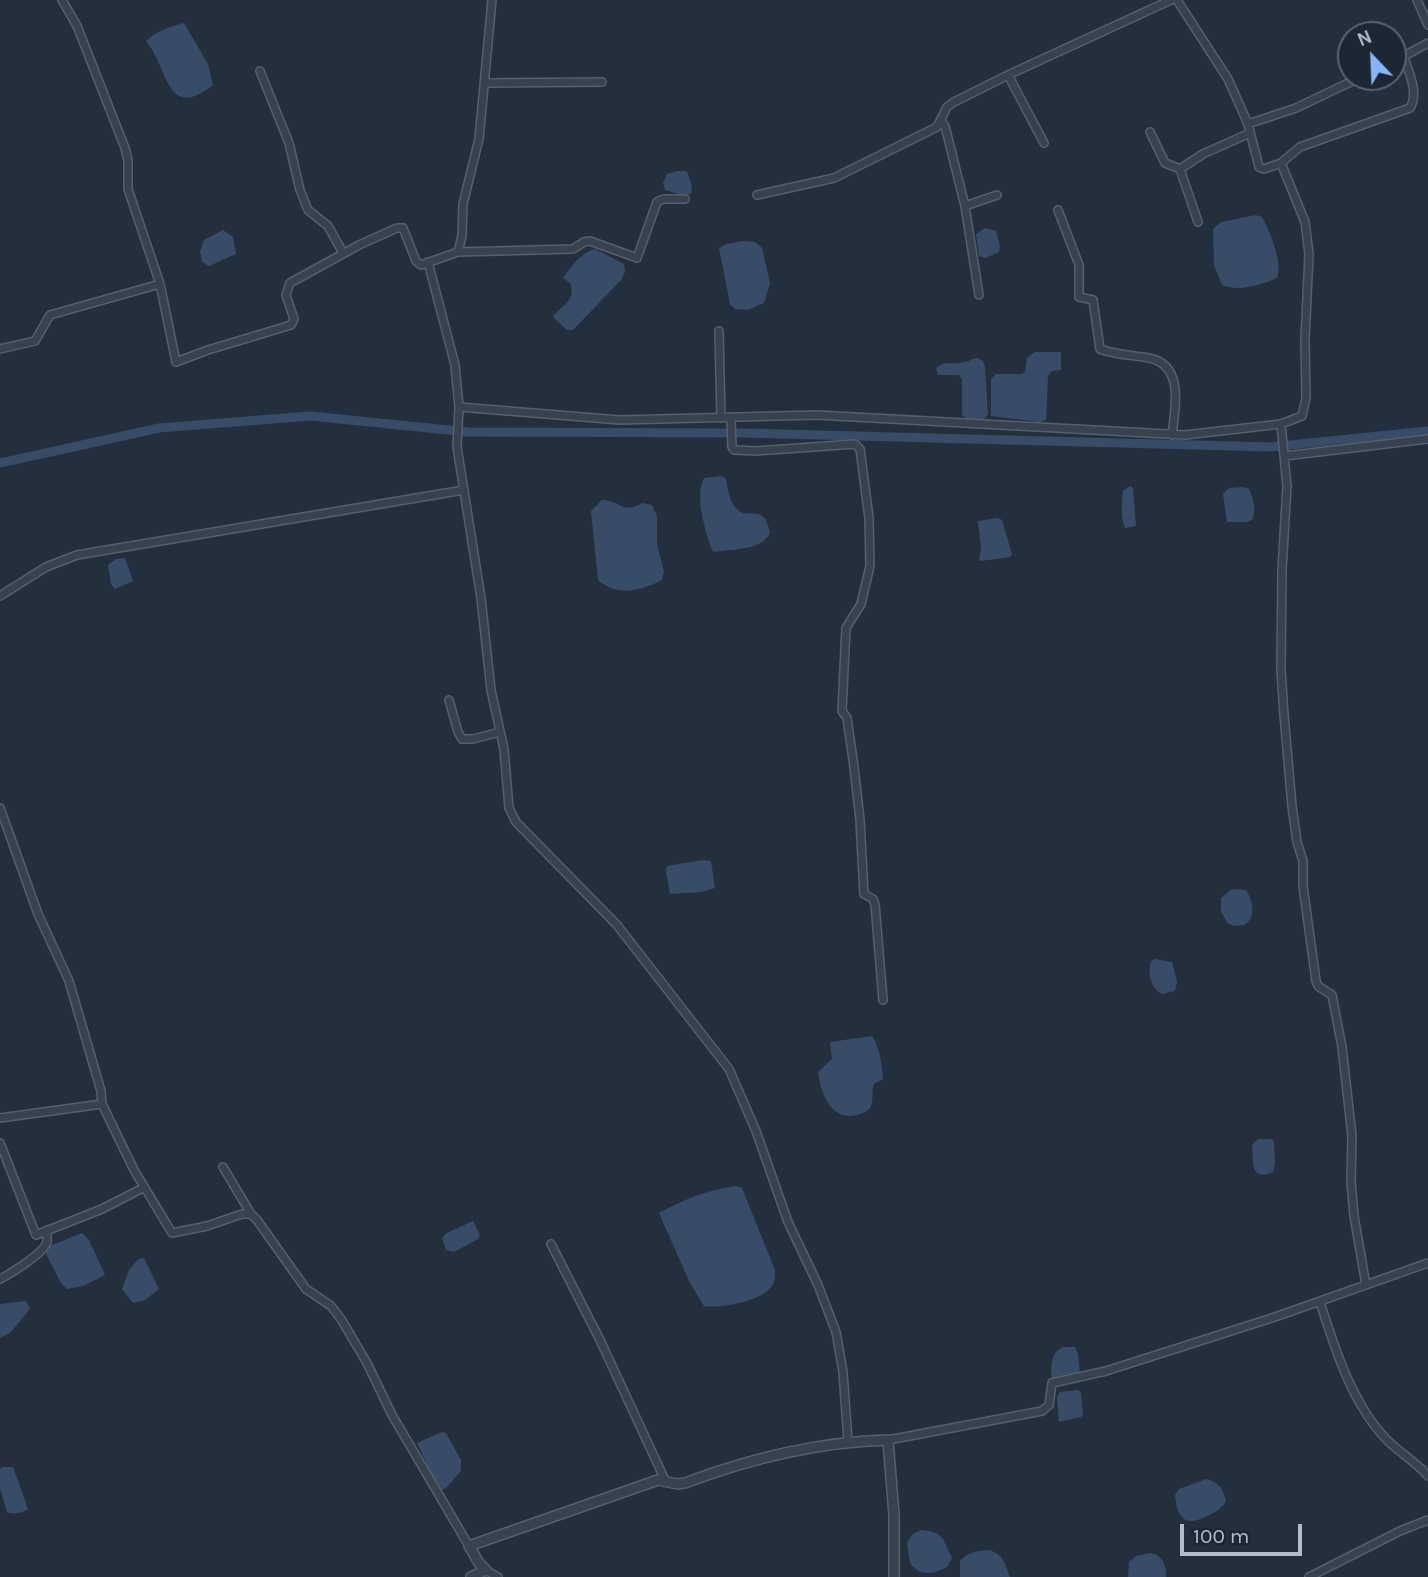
<!DOCTYPE html>
<style>
body{margin:0}
#map{position:relative;width:1428px;height:1577px;overflow:hidden;background:#242f3e;font-family:Karla,sans-serif}
canvas{display:block}
.north{position:absolute;left:1337px;top:21px;width:70px;height:70px;box-sizing:border-box;background:#1d2633;border:2px solid #59626f;border-radius:50%;rotate:337deg;font-size:19px;font-weight:700;line-height:28px;text-align:center;color:#b4bcc9}
.north::after{content:'';display:block;margin:auto;width:24px;height:32px;background:#8ab4f8;clip-path:polygon(50% 0,100% 100%,50% 72%,0 100%)}
.scale{position:absolute;left:1180px;top:1524px;width:122px;height:32px;box-sizing:border-box;border:4px solid #b4bcc9;border-top:0;padding-left:9px;font-size:21px;line-height:24px;white-space:nowrap;color:#b4bcc9;-webkit-text-stroke:5px #1d2633;paint-order:stroke}
</style>
<div id="map">
<canvas width="1428" height="1577"></canvas>
<div class="north">N</div>
<div class="scale">100 m</div>
</div>
<script>
const ctx = document.querySelector('canvas').getContext('2d');
ctx.lineJoin = 'round';
function paint(path, color) {
  ctx.fillStyle = color;
  ctx.fill(path, 'evenodd');
}
function strokePath(path, color, width, dash) {
  ctx.strokeStyle = color;
  ctx.lineWidth = width;
  ctx.lineCap = dash ? 'butt' : 'round';
  ctx.setLineDash(dash || []);
  ctx.stroke(path);
}
const water = new Path2D(`
 M 184,23 L 208,64 L 213,85 C 166,122 169,69 146,41 C 156,31 171,26 184,23 Z
 M 678,171 L 687,171 L 692,187 L 691,194 L 682,195 L 665,190 L 663,183 L 667,174 Z
 M 1256,215 L 1262,217 C 1270,232 1283,262 1277,278 C 1261,285 1239,292 1222,285 L 1214,265 L 1213,229 L 1221,222 Z
 M 985,228 L 996,231 L 1000,246 L 999,252 L 985,258 L 979,256 L 976,234 Z
 M 223,230 L 233,237 L 236,254 L 209,266 L 202,262 L 200,251 L 204,240 Z
 M 743,241 L 755,242 L 762,248 L 770,283 L 764,303 L 748,310 L 735,309 L 730,304 L 719,248 L 726,244 Z
 M 595,249 L 624,264 L 625,272 L 621,280 L 573,330 L 567,330 L 553,317 C 561,305 577,301 570,283 L 563,278 C 572,266 580,253 595,249 Z
 M 1035,352 L 1061,352 L 1061,370 L 1052,371 L 1048,376 L 1046,420 L 1039,422 L 991,416 L 991,379 L 996,374 L 1021,374 L 1025,372 L 1027,358 Z
 M 977,358 L 983,361 L 985,367 L 988,414 L 983,420 L 967,419 L 962,415 L 962,379 L 959,375 L 938,375 L 936,368 C 944,361 950,364 960,363 C 966,363 971,359 977,358 Z
 M 722,476 L 726,479 C 728,490 730,508 743,513 C 750,515 758,511 764,518 C 767,521 769,528 770,533 C 762,551 731,549 713,552 C 706,535 694,495 704,478 Z
 M 1130,486 L 1133,488 L 1136,526 L 1125,528 C 1120,517 1122,503 1123,491 Z
 M 1243,487 L 1249,489 C 1253,499 1257,509 1252,520 L 1247,522 L 1227,522 L 1223,494 L 1229,488 Z
 M 602,500 C 620,500 622,515 642,503 L 652,505 L 657,516 L 657,545 L 664,571 L 662,580 C 641,591 617,597 598,580 L 591,511 Z
 M 998,518 L 1002,520 L 1012,554 L 1010,557 L 981,561 L 979,560 L 981,549 L 978,521 Z
 M 125,558 L 133,581 L 115,589 L 111,584 L 108,565 L 116,559 Z
 M 703,860 L 711,861 L 715,888 L 701,892 L 670,894 L 666,872 L 667,866 Z
 M 1232,889 L 1246,890 C 1257,907 1255,933 1228,924 L 1221,912 L 1221,898 Z
 M 1155,959 L 1172,962 L 1177,982 L 1175,991 L 1162,994 C 1151,989 1147,973 1151,961 Z
 M 872,1036 C 880,1048 882,1065 883,1079 L 874,1084 C 871,1091 874,1099 871,1106 C 869,1111 863,1113 857,1115 C 832,1122 820,1093 818,1072 L 832,1059 L 830,1042 Z
 M 1258,1139 L 1271,1139 L 1274,1141 L 1275,1163 L 1273,1172 C 1249,1182 1254,1161 1252,1145 Z
 M 736,1186 L 742,1188 L 775,1270 C 775,1275 775,1282 772,1286 C 763,1301 719,1309 704,1306 L 690,1283 L 659,1213 C 685,1199 707,1190 736,1186 Z
 M 473,1221 L 480,1235 L 478,1239 L 454,1252 L 446,1250 L 442,1238 L 447,1233 Z
 M 82,1233 L 89,1240 L 105,1275 L 83,1286 L 67,1289 L 61,1283 L 46,1254 L 47,1247 Z
 M 144,1258 L 159,1289 L 145,1300 L 133,1303 L 122,1289 L 129,1270 L 138,1259 Z
 M 26,1301 L 30,1309 L 10,1333 L 0,1338 L 0,1304 Z
 M 1063,1347 L 1075,1347 L 1078,1354 L 1080,1374 L 1054,1380 L 1051,1377 C 1052,1364 1050,1353 1063,1347 Z
 M 1078,1390 L 1081,1393 L 1083,1415 L 1081,1417 L 1059,1422 L 1057,1397 L 1060,1392 Z
 M 442,1432 L 446,1433 L 461,1460 L 461,1471 L 446,1488 L 439,1491 L 417,1443 Z
 M 3,1467 L 13,1467 L 28,1509 C 22,1513 14,1515 7,1512 L 0,1488 L 0,1469 Z
 M 1206,1479 C 1219,1482 1223,1489 1226,1501 C 1220,1511 1213,1513 1203,1518 C 1182,1527 1177,1514 1175,1495 L 1179,1489 Z
 M 921,1530 C 945,1532 942,1539 952,1558 L 947,1567 C 934,1574 920,1577 910,1563 L 907,1542 L 913,1534 Z
 M 990,1550 C 1004,1556 1005,1563 1010,1577 L 960,1577 L 960,1561 C 968,1551 978,1551 990,1550 Z
 M 1151,1553 C 1162,1555 1167,1566 1166,1577 L 1128,1577 L 1129,1562 L 1136,1556 Z`);
const canal = new Path2D(`
 M 0,463 L 159,428 L 310,416 L 468,432 L 744,433 L 1271,447 L 1428,431`);
const minor = new Path2D(`
 M 62,0 L 77,26 L 125,148 L 128,160 L 128,189 L 160,284 L 176,362 L 208,350 L 291,325 L 294,319 L 286,295 L 290,283 L 359,245 L 397,228 L 403,228 L 416,261 L 421,265 L 458,252 L 462,236 L 463,204 L 479,139 L 492,0
 M 1177,0 L 1228,79 L 1248,124 L 1296,108 L 1361,77
 M 1417,0 L 1428,25
 M 1393,62 L 1428,43
 M 260,71 L 289,143 L 300,190 L 308,210 L 328,226 L 343,253
 M 1008,75 L 1044,143
 M 486,83 L 602,82
 M 941,121 L 945,126 L 965,206 L 997,195
 M 1150,132 L 1165,163 L 1180,169 L 1203,154 L 1250,133
 M 1281,163 L 1300,147 L 1410,108 C 1419,93 1409,73 1404,57
 M 1180,169 L 1198,222
 M 757,195 L 834,178 L 937,127 L 947,107 L 954,102 L 1008,75 L 1171,0
 M 965,206 L 979,295
 M 1058,210 L 1079,265 L 1079,297 L 1093,300 L 1100,349 C 1115,355 1133,355 1149,358 C 1185,365 1175,409 1172,435
 M 458,252 L 573,249 L 584,242 L 590,241 L 637,258 L 657,202 L 663,199 L 685,199
 M 428,262 L 455,365 L 459,407 L 620,420 L 817,415 L 1185,435 L 1281,424 L 1302,416 L 1306,398 L 1305,339 L 1309,254 L 1305,222 L 1281,163 L 1264,169 L 1259,167 L 1248,124
 M 719,331 L 721,418
 M 0,349 L 35,341 L 50,315 L 160,284
 M 459,407 L 457,447 L 481,598 L 491,690 L 504,749 L 509,808 L 516,822 L 617,925 L 729,1069 L 756,1131 L 788,1222 L 818,1285 L 836,1332 L 843,1372 L 848,1441
 M 731,418 L 732,447 L 734,450 L 756,451 L 855,444 L 860,449 L 869,518 L 870,566 L 861,604 L 846,628 L 842,711 L 847,718 L 854,767 L 860,820 L 864,894 L 873,899 L 875,904 L 883,1000
 M 1281,424 L 1287,486 L 1282,569 L 1281,670 L 1284,715 L 1292,806 L 1297,842 L 1303,861 L 1303,886 L 1316,981 L 1318,986 L 1332,995 L 1342,1047 L 1352,1136 L 1351,1182 L 1354,1216 L 1366,1285
 M 1285,456 L 1428,439
 M 0,596 L 46,567 L 77,555 L 464,490
 M 449,700 L 458,732 L 462,739 L 473,739 L 500,732
 M 0,808 L 38,914 L 69,981 L 101,1091 L 102,1104
 M 0,1118 L 102,1104 L 134,1170 L 172,1233 L 207,1226 L 242,1214 L 251,1214 L 257,1220 L 306,1289 L 331,1306 L 341,1319 L 367,1363 L 392,1415 L 469,1546
 M 0,1143 L 36,1235 L 102,1209 L 143,1188
 M 223,1167 L 251,1214
 M 551,1244 L 600,1340 L 665,1480
 M 0,1279 C 10,1274 44,1253 47,1242 C 47,1242 47,1231 47,1230
 M 1320,1302 C 1335,1349 1352,1404 1387,1440 C 1400,1453 1416,1462 1428,1476
 M 888,1440 L 1042,1411 L 1049,1405 L 1052,1383 L 1106,1371 L 1275,1317 L 1428,1263
 M 486,1570 L 498,1577
 M 1309,1577 L 1400,1531 L 1428,1520`);
const tertiary = new Path2D(`
 M 471,1577 L 486,1570 L 479,1563 L 469,1546 L 658,1480 L 677,1484 L 685,1483 C 751,1458 817,1442 888,1440 L 894,1515 L 894,1577`);
paint(water, '#394c67');
strokePath(canal, '#394c67', 9);
strokePath(minor, '#565f6c', 10);
strokePath(tertiary, '#565f6c', 12);
strokePath(minor, '#38414e', 7);
strokePath(tertiary, '#38414e', 9);
</script>
